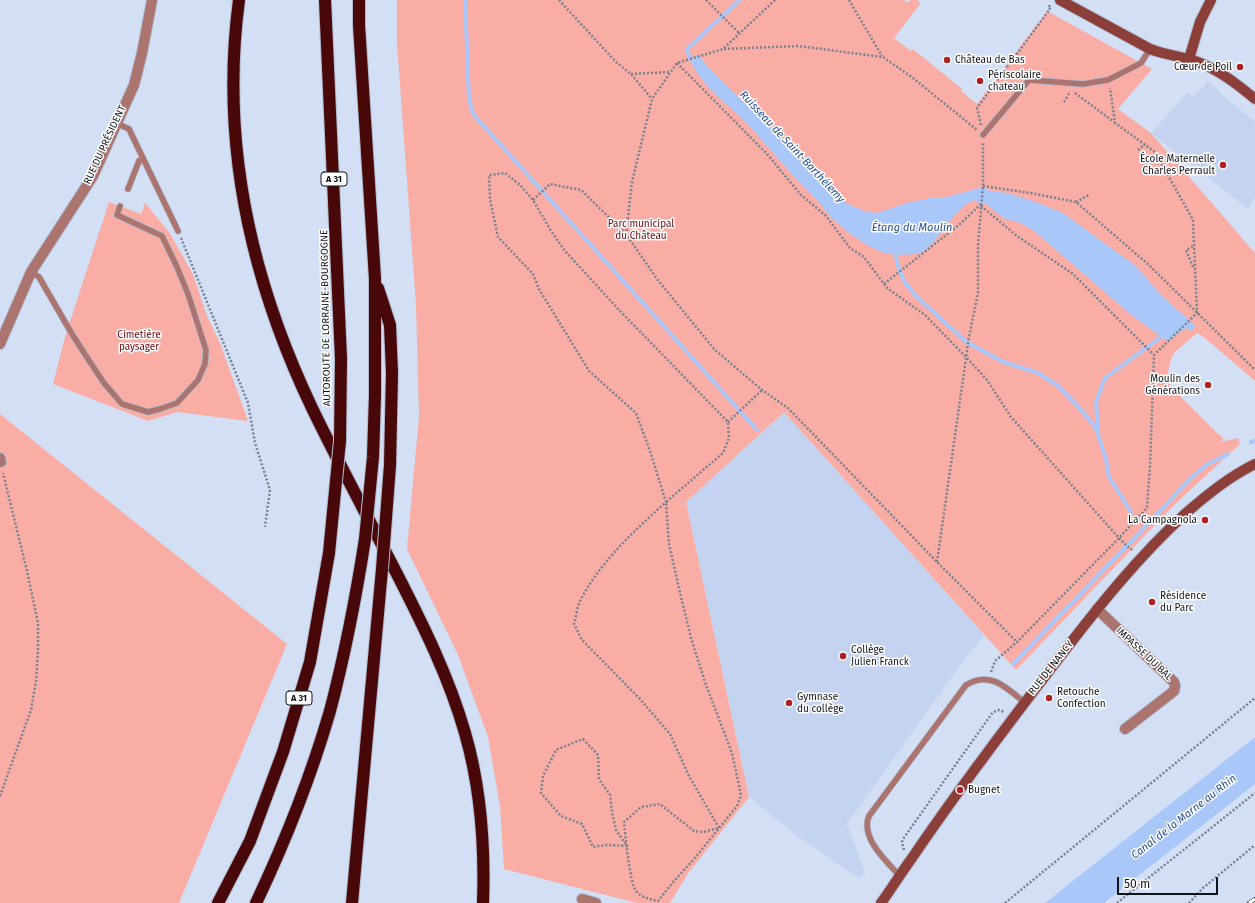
<!DOCTYPE html>
<meta charset="utf-8">
<style>
body{margin:0}
#map{position:relative;width:1255px;height:903px;overflow:hidden;background:#d3dff5;font-family:"Fira Sans",sans-serif}
canvas{display:block}
.scale{position:absolute;left:1117px;top:877px;width:101px;height:18px;box-sizing:border-box;border:2px solid #0f131a;border-top:0;padding-left:5px;font-size:12px;line-height:14px;white-space:nowrap;color:#0f131a;-webkit-text-stroke:3px #fff;paint-order:stroke}
</style>
<div id="map">
<canvas width="1255" height="903"></canvas>
<div class="scale">50 m</div>
</div>
<script>
const ctx = document.querySelector('canvas').getContext('2d');
ctx.lineJoin = 'round';
function paint(path, color) {
  ctx.fillStyle = color;
  ctx.fill(path, 'evenodd');
}
function strokePath(path, color, width, dash) {
  ctx.strokeStyle = color;
  ctx.lineWidth = width;
  ctx.lineCap = dash ? 'butt' : 'round';
  ctx.setLineDash(dash || []);
  ctx.stroke(path);
}
function write(font, color, halo, rows, align = 'center') {
  ctx.font = font + ' "Fira Sans",sans-serif';
  ctx.lineWidth = 3;
  ctx.setLineDash([]);
  ctx.textBaseline = 'middle';
  ctx.strokeStyle = halo;
  ctx.fillStyle = color;
  for (const [text, x, y, turn = 0] of rows) {
    ctx.save();
    ctx.translate(x, y);
    ctx.rotate((+turn || 0) * Math.PI / 180);
    ctx.textAlign = isNaN(turn) ? turn : align;
    if (halo) ctx.strokeText(text, 0, 0);
    ctx.fillText(text, 0, 0);
    ctx.restore();
  }
}
const built = new Path2D(`
 M 1208,81 L 1221,93 L 1221,94 L 1255,122 L 1255,197 L 1248,209 L 1151,133 L 1188,92 L 1194,96 Z
 M 784,411 L 984,635 L 956,671 L 847,824 L 865,872 L 860,879 L 793,833 L 749,797 L 686,502 Z`);
const green = new Path2D(`
 M 397,0 L 904,0 L 908,3 L 910,0 L 917,0 L 921,3 L 894,38 L 911,51 L 913,49 L 962,89 L 961,91 L 977,104 L 1047,11 L 1152,69 L 1118,109 L 1151,133 L 1255,253 L 1255,381 L 1205,338 L 1197,333 L 1175,352 L 1172,356 L 1168,371 L 1170,386 L 1218,434 L 1219,434 L 1224,439 L 1220,442 L 1238,438 L 1240,444 L 1176,503 L 1016,670 L 784,412 L 686,502 L 749,797 L 689,872 L 670,903 L 637,903 L 504,869 L 500,806 L 488,737 L 458,655 L 407,549 L 419,416 L 416,305 L 397,43 Z
 M 109,202 L 141,214 L 145,203 L 169,232 L 193,274 L 207,316 L 220,343 L 248,421 L 177,412 L 148,421 L 53,384 L 65,337 Z
 M 0,414 L 287,644 L 179,903 L 0,903 Z`);
const water = new Path2D(`
 M 698,55 L 710,69 L 782,139 L 824,185 L 837,197 L 850,205 L 865,211 L 876,213 L 910,202 L 930,198 L 946,197 L 983,187 L 991,191 L 1008,193 L 1036,202 L 1063,213 L 1136,266 L 1162,296 L 1196,326 L 1191,331 L 1186,328 L 1167,341 L 1130,314 L 1033,230 L 1020,223 L 1003,218 L 985,203 L 979,203 L 975,200 C 952,207 936,251 916,254 C 903,255 888,256 877,250 C 862,243 847,232 835,221 C 827,214 822,205 815,198 C 810,192 803,187 798,181 C 781,163 766,144 749,126 C 729,104 701,87 690,59 Z
 M 1255,737 L 1255,784 L 1104,903 L 1045,903 Z`);
const stream = new Path2D(`
 M 465,0 L 469,99 L 473,114 L 757,430
 M 693,61 L 690,59 L 687,49 L 689,47 L 740,0
 M 895,251 L 898,266 L 904,281 L 915,295 L 965,341 L 1001,361 L 1038,373 L 1057,385 L 1084,413 L 1095,427 L 1098,434 L 1106,460 L 1109,477 L 1131,512
 M 1098,431 L 1096,402 L 1105,378 L 1161,337
 M 1251,442 L 1255,441
 M 1013,664 L 1144,528 L 1188,481 L 1206,465 L 1228,454`);
const path = new Path2D(`
 M 559,0 L 616,62 L 631,74 L 652,99
 M 706,0 L 739,33
 M 775,0 L 723,49 L 677,63 L 652,99 L 632,182 L 626,234 L 657,279 L 715,350 L 762,390 L 788,408 L 937,562 L 1017,642
 M 849,0 L 882,56
 M 724,49 L 798,46 L 883,57 L 913,78 L 977,130
 M 677,63 L 767,154 L 801,195 L 826,216 L 850,248 L 864,257 L 887,288 L 925,315 L 966,357 L 987,380 L 1011,417 L 1119,538 L 1130,549 L 1134,550
 M 631,74 L 670,72
 M 1075,93 L 1114,122
 M 1064,102 L 1070,92
 M 981,125 L 977,108 L 1050,9 L 1048,8 L 1051,4
 M 1138,150 L 1145,144
 M 983,186 L 1030,193 L 1076,202 L 1149,265 L 1255,370
 M 533,200 L 550,184 L 581,190 L 626,234
 M 1076,202 L 1089,195
 M 981,206 L 1017,236 L 1073,274 L 1154,355
 M 181,238 L 248,403 L 255,443 L 270,490 L 265,527
 M 1193,267 L 1186,250 L 1194,246
 M 884,284 L 960,224 L 981,204
 M 728,422 L 762,390
 M 937,562 L 969,337 L 978,293 L 978,245 L 983,186 L 983,143
 M 991,672 L 995,661 L 1017,642 L 1119,538 L 1147,508 L 1150,466 L 1154,355 L 1197,313 L 1193,220 L 1155,152 L 1115,123 L 1110,88
 M 583,739 L 598,755 L 599,779 L 610,795 L 612,812 L 616,830 L 627,846 L 607,845 L 593,847 L 582,824 L 561,816 L 541,793 L 543,776 L 556,750 Z
 M 0,796 L 31,710 L 36,681 L 38,650 L 38,623 L 27,571 L 3,473
 M 719,828 L 689,776 L 670,734 L 640,699 L 582,640 L 574,624 C 576,617 577,608 580,601 C 600,562 634,531 666,502 L 650,451 L 636,413 L 589,371 L 539,289 L 533,274 L 498,237 L 490,199 L 489,175 L 505,173 L 520,185 L 533,200 L 551,231 L 565,251 L 620,311 L 728,422 L 729,438 L 723,453 L 666,502 L 669,544 L 681,597 L 691,638 L 706,685 L 732,753 L 741,795 L 737,806 L 694,859 L 674,881 L 658,901 C 650,899 642,898 636,891 C 630,884 625,833 624,822 L 641,807 L 660,804 L 694,831 L 703,832 L 719,828
 M 904,850 L 902,842 L 903,839 L 993,712 L 999,710 L 1004,712
 M 1005,903 L 1255,698
 M 1117,903 L 1255,793
 M 1189,903 L 1203,888 L 1255,845`);
const lane = new Path2D(`
 M 116,123 L 129,129 L 178,231
 M 983,135 L 1029,80 L 1083,84 L 1108,80 L 1141,63 L 1150,49
 M 128,189 L 139,161 L 143,159
 M 31,272 L 39,277 L 72,334 L 88,359 L 104,383 L 122,404 L 148,412 L 160,409 L 177,403 L 198,380 L 205,364 L 206,350 L 188,294 L 177,267 L 162,236 L 117,215 L 120,206
 M 900,876 C 887,862 860,838 869,816 L 966,685 C 990,670 1007,688 1025,703`);
const street = new Path2D(`
 M 0,344 L 31,272 L 93,176 L 134,85 L 142,53 L 152,0
 M 0,458 L 1,462
 M 1097,609 L 1174,682 L 1175,686 L 1174,691 L 1125,729
 M 582,899 L 596,903`);
const secondary = new Path2D(`
 M 1060,0 L 1150,49 C 1165,55 1180,56 1195,61 C 1218,69 1237,84 1255,99
 M 1189,59 L 1200,22 L 1211,0
 M 881,903 C 892,888 901,873 912,858 C 958,790 1008,724 1059,658 C 1098,607 1138,557 1186,513 C 1208,494 1229,477 1255,464`);
const highway = new Path2D(`
 M 239,0 C 220,142 251,280 312,408 C 339,464 369,519 397,574 C 423,625 449,677 465,733 C 481,788 485,846 483,903
 M 325,0 L 341,359
 M 359,0 L 359,25 L 375,279 L 375,395 L 373,457 L 370,488
 M 378,288 L 390,325 L 392,373 L 390,465 L 386,518
 M 218,903 L 250,841 L 283,752 L 310,662 L 329,553 L 336,481
 M 256,903 C 285,842 311,776 330,711 C 345,654 356,597 365,539
 M 352,903 L 382,569`);
const rail = new Path2D(`
 M 1249,903 L 1255,899`);
const highwayBridge = new Path2D(`
 M 336,481 L 340,441 L 341,359
 M 365,539 L 370,488
 M 382,569 L 386,518`);
const markers = [
 [947,60,4,"#b01f22"],
 [1240,67,4,"#b01f22"],
 [980,81,4,"#b01f22"],
 [1223,165,4,"#b01f22"],
 [1208,385,4,"#b01f22"],
 [1205,520,4,"#b01f22"],
 [1152,602,4,"#b01f22"],
 [843,656,4,"#b01f22"],
 [1049,698,4,"#b01f22"],
 [789,703,4,"#b01f22"],
 [960,790,4,"#b01f22"]
];
const shields = [
 [334,179,26],
 [299,698,26]
];
const shieldNames = [
 ["A 31",334,179],
 ["A 31",299,698]
];
const poiNames = [
 ["Château de Bas",955,60],
 ["Cœur de Poil",1232,67,"right"],
 ["Périscolaire",988,75],
 ["chateau",988,87],
 ["École Maternelle",1215,159,"right"],
 ["Charles Perrault",1215,171,"right"],
 ["Moulin des",1200,379,"right"],
 ["Générations",1200,391,"right"],
 ["La Campagnola",1197,520,"right"],
 ["Résidence",1160,596],
 ["du Parc",1160,608],
 ["Collège",851,650],
 ["Julien Franck",851,662],
 ["Retouche",1057,692],
 ["Confection",1057,704],
 ["Gymnase",797,697],
 ["du collège",797,709],
 ["Bugnet",968,790]
];
const streetNames = [
 ["RUE DU PRÉSIDENT",105,145,-65],
 ["AUTOROUTE DE LORRAINE-BOURGOGNE",326,318,-91],
 ["IMPASSE DU BAL",1144,654,43],
 ["RUE DE NANCY",1051,668,-52]
];
const parkNames = [
 ["Parc municipal",641,224],
 ["du Château",641,236],
 ["Cimetière",139,335],
 ["paysager",139,347]
];
const waterNames = [
 ["Ruisseau de Saint-Barthélemy",792,147,47],
 ["Étang du Moulin",912,228],
 ["Canal de la Marne au Rhin",1184,817,-38]
];
paint(built, '#c4d4f0');
paint(green, '#f9ada4');
paint(water, '#aac7fa');
strokePath(stream, '#aac7fa', 4);
strokePath(lane, '#b0bace', 7);
strokePath(street, '#b0bace', 12);
strokePath(secondary, '#b0bace', 12);
strokePath(highway, '#b0bace', 14);
strokePath(path, '#798190', 2.5, [2, 2]);
strokePath(lane, '#ab746e', 5.5);
strokePath(street, '#ab746e', 10);
strokePath(secondary, '#8c3e39', 10);
strokePath(highway, '#480809', 12);
strokePath(rail, '#4d545f', 4.5);
strokePath(rail, '#fff', 3, [9]);
strokePath(highwayBridge, '#b0bace', 14, []);
strokePath(highwayBridge, '#480809', 12);
for (const [x, y, r, color] of markers) {
  const dot = new Path2D();
  dot.arc(x, y, r, 0, 2 * Math.PI);
  ctx.fillStyle = color;
  ctx.fill(dot);
  strokePath(dot, '#fff', 1.5);
}
for (const [x, y, w] of shields) {
  const box = new Path2D();
  box.roundRect(x - w / 2, y - 7, w, 14, 3);
  ctx.fillStyle = '#fff';
  ctx.fill(box);
  strokePath(box, '#0f131a', 1);
}
write('bold 9px', '#0f131a', null, shieldNames);
write('10px', '#0f131a', '#fff', poiNames, 'left');
write('10px', '#0f131a', '#fff', streetNames);
write('10px', '#6a090e', '#fff', parkNames);
write('italic 11px', '#244c95', '#fff', waterNames);
</script>
